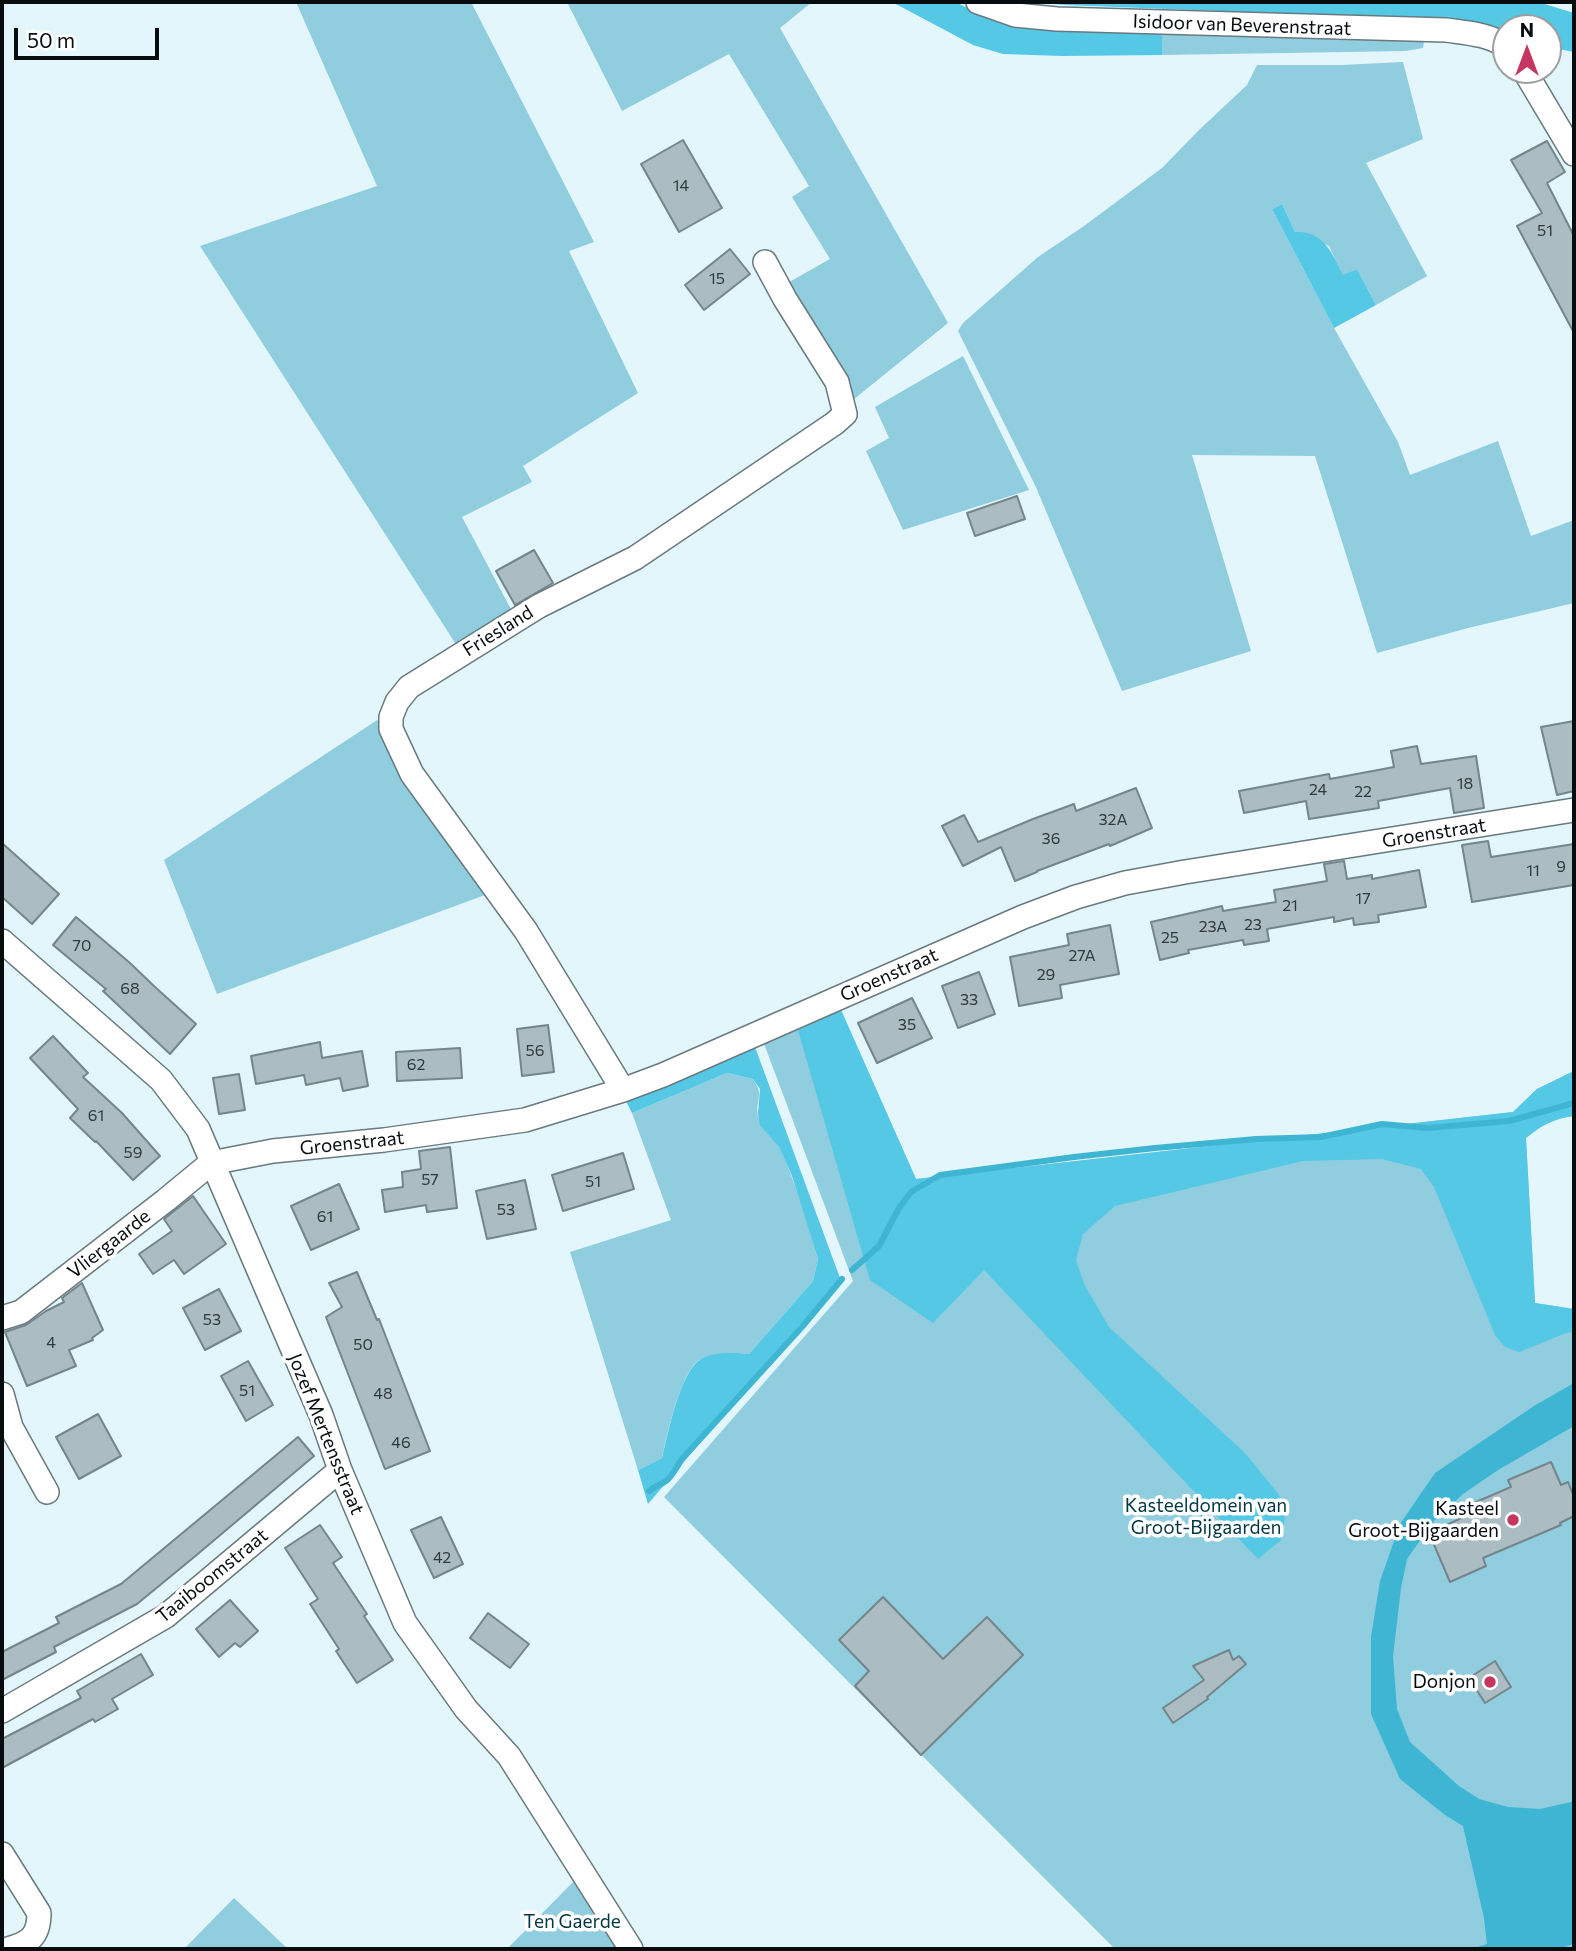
<!DOCTYPE html>
<style>
body{margin:0}
#map{position:relative;width:1576px;height:1951px;overflow:hidden;background:#e2f6fc;font-family:Commissioner,sans-serif}
canvas{display:block}
.frame{position:absolute;inset:0;border:4px solid #070d0f;pointer-events:none}
.north{position:absolute;left:1492px;top:14px;width:70px;height:70px;box-sizing:border-box;background:#fff;border:2px solid #9c9e9f;border-radius:50%;rotate:0deg;font-size:19px;font-weight:700;line-height:28px;text-align:center;color:#070d0f}
.north::after{content:'';display:block;margin:auto;width:24px;height:32px;background:#c53761;clip-path:polygon(50% 0,100% 100%,50% 72%,0 100%)}
.scale{position:absolute;left:14px;top:28px;width:145px;height:32px;box-sizing:border-box;border:4px solid #070d0f;border-top:0;padding-left:9px;font-size:21px;line-height:24px;white-space:nowrap;color:#070d0f;-webkit-text-stroke:5px #fff;paint-order:stroke}
</style>
<div id="map">
<canvas width="1576" height="1951"></canvas>
<div class="frame"></div>
<div class="north">N</div>
<div class="scale">50 m</div>
</div>
<script>
const ctx = document.querySelector('canvas').getContext('2d');
ctx.lineJoin = 'round';
function paint(path, color) {
  ctx.fillStyle = color;
  ctx.fill(path, 'evenodd');
}
function strokePath(path, color, width, dash) {
  ctx.strokeStyle = color;
  ctx.lineWidth = width;
  ctx.lineCap = dash ? 'butt' : 'round';
  ctx.setLineDash(dash || []);
  ctx.stroke(path);
}
function write(font, color, halo, rows, align = 'center') {
  ctx.font = font + ' Commissioner,sans-serif';
  ctx.lineWidth = 7;
  ctx.setLineDash([]);
  ctx.textBaseline = 'middle';
  ctx.strokeStyle = halo;
  ctx.fillStyle = color;
  for (const [text, x, y, turn = 0] of rows) {
    ctx.save();
    ctx.translate(x, y);
    ctx.rotate((+turn || 0) * Math.PI / 180);
    ctx.textAlign = isNaN(turn) ? turn : align;
    if (halo) ctx.strokeText(text, 0, 0);
    ctx.fillText(text, 0, 0);
    ctx.restore();
  }
}
const green = new Path2D(`
 M 296,2 L 471,2 L 594,242 L 569,251 L 638,393 L 523,466 L 532,482 L 462,517 L 514,615 L 459,649 L 200,246 L 377,186 Z
 M 567,2 L 812,2 L 780,28 L 948,323 L 848,404 L 784,285 L 830,259 L 792,197 L 809,186 L 729,54 L 622,111 Z
 M 1162,33 L 1424,41 L 1423,48 L 1406,51 L 1162,55 Z
 M 1403,62 L 1423,139 L 1366,163 L 1427,276 L 1376,305 L 1357,269 L 1343,276 L 1329,246 L 1295,232 L 1282,204 L 1272,209 L 1334,328 L 1398,442 L 1410,475 L 1498,441 L 1531,536 L 1574,520 L 1574,603 L 1468,628 L 1377,653 L 1315,456 L 1192,455 L 1251,651 L 1122,691 L 1035,485 L 958,331 L 963,323 L 1038,257 L 1084,226 L 1162,168 L 1198,131 L 1247,85 L 1257,65 L 1342,65 Z
 M 963,356 L 1029,490 L 903,530 L 866,451 L 889,438 L 875,407 Z
 M 388,713 L 493,892 L 217,994 L 164,860 Z
 M 841,1010 L 916,1179 L 1513,1112 L 1537,1089 L 1574,1071 L 1574,1116 C 1555,1118 1541,1126 1526,1138 L 1535,1303 L 1574,1309 L 1574,1949 L 1115,1949 L 664,1497 L 853,1281 L 763,1041 L 798,1030 Z
 M 727,1073 L 753,1079 C 765,1097 755,1098 758,1115 C 762,1131 775,1138 781,1151 C 797,1186 807,1223 818,1259 L 813,1281 L 749,1354 C 734,1353 716,1353 701,1359 C 681,1368 667,1436 662,1458 L 638,1470 L 570,1252 L 671,1220 L 632,1113 Z
 M 577,1878 L 621,1949 L 507,1949 Z
 M 234,1898 L 288,1949 L 184,1949 Z`);
const forest = new Path2D(`
 M 892,2 L 956,2 L 986,18 L 1003,24 L 1026,28 L 1162,33 L 1162,55 L 1062,56 L 1003,54 L 973,45 Z
 M 1029,2 L 1538,2 L 1574,13 L 1574,52 L 1548,47 L 1548,28 L 1506,28 L 1506,33 L 1486,24 L 1422,19 L 1066,5 Z
 M 1282,204 L 1295,232 C 1323,230 1333,254 1343,275 L 1357,269 L 1376,305 L 1334,328 L 1272,209 Z
 M 841,1010 L 916,1179 L 1513,1112 L 1537,1089 L 1574,1071 L 1574,1116 C 1555,1118 1541,1125 1526,1138 L 1535,1303 L 1574,1309 L 1574,1332 L 1566,1333 L 1519,1352 L 1505,1347 L 1495,1335 L 1486,1313 L 1434,1187 L 1421,1169 L 1382,1159 L 1303,1161 L 1115,1206 L 1083,1234 L 1076,1260 L 1084,1284 L 1109,1327 L 1246,1454 L 1279,1495 L 1285,1517 L 1281,1540 L 1258,1559 L 984,1270 L 933,1323 L 870,1280 L 798,1030 Z
 M 755,1047 L 840,1278 L 648,1504 L 638,1470 L 662,1458 C 668,1434 680,1371 701,1359 C 716,1351 734,1353 749,1354 L 813,1281 L 818,1259 L 792,1176 L 779,1147 L 760,1125 L 758,1113 L 760,1089 L 753,1079 L 727,1073 L 632,1113 L 626,1101 Z`);
const water = new Path2D(`
 M 1574,1383 L 1574,1426 L 1498,1470 L 1463,1494 L 1433,1522 L 1407,1559 L 1401,1588 L 1393,1656 L 1397,1709 L 1410,1742 L 1459,1786 L 1479,1799 L 1508,1807 L 1540,1809 L 1571,1802 L 1574,1800 L 1574,1944 L 1558,1949 L 1471,1949 L 1487,1944 L 1484,1918 L 1463,1826 L 1445,1815 L 1400,1779 L 1371,1714 L 1371,1637 L 1380,1581 L 1400,1524 L 1435,1473 L 1534,1406 Z`);
const stream = new Path2D(`
 M 852,1270 L 879,1246 L 899,1208 L 911,1192 L 940,1175 L 1074,1157 L 1155,1148 L 1256,1139 L 1321,1137 L 1382,1124 L 1427,1128 L 1509,1121 L 1567,1105 L 1574,1102
 M 649,1491 C 655,1486 660,1485 666,1481 C 673,1476 677,1466 682,1459 L 802,1327 L 842,1279`);
const building = new Path2D(`
 M 683,140 L 722,208 L 679,232 L 641,164 Z
 M 1547,141 L 1565,172 L 1547,183 L 1574,236 L 1574,333 L 1517,226 L 1542,213 L 1511,160 Z
 M 730,249 L 750,274 L 704,310 L 685,285 Z
 M 1017,496 L 1025,519 L 975,536 L 967,513 Z
 M 534,550 L 553,583 L 515,605 L 496,571 Z
 M 1574,721 L 1574,791 L 1557,795 L 1541,727 Z
 M 1417,746 L 1421,764 L 1476,756 L 1484,808 L 1454,813 L 1450,788 L 1378,801 L 1379,808 L 1309,819 L 1306,801 L 1244,813 L 1239,791 L 1329,774 L 1330,779 L 1394,767 L 1391,751 Z
 M 1136,788 L 1152,828 L 1110,846 L 1109,844 L 1037,871 L 1037,872 L 1015,881 L 1001,847 L 963,866 L 942,826 L 964,815 L 978,842 L 1033,819 L 1074,804 L 1076,811 Z
 M 1488,841 L 1491,857 L 1574,844 L 1574,885 L 1472,902 L 1462,845 Z
 M 2,843 L 59,894 L 32,924 L 2,897 Z
 M 1344,861 L 1347,879 L 1372,875 L 1372,879 L 1419,870 L 1426,907 L 1378,915 L 1379,922 L 1354,925 L 1353,918 L 1334,922 L 1334,917 L 1267,929 L 1269,941 L 1244,945 L 1243,940 L 1188,950 L 1189,953 L 1160,960 L 1151,922 L 1222,906 L 1223,911 L 1276,902 L 1274,890 L 1327,881 L 1324,864 Z
 M 76,917 L 130,963 L 155,987 L 196,1024 L 170,1054 L 103,991 L 106,989 L 53,945 Z
 M 1110,925 L 1119,974 L 1060,985 L 1062,998 L 1019,1006 L 1010,957 L 1069,945 L 1067,934 Z
 M 979,972 L 995,1014 L 958,1028 L 942,986 Z
 M 912,998 L 932,1038 L 877,1063 L 858,1023 Z
 M 548,1025 L 554,1072 L 522,1076 L 517,1029 Z
 M 53,1036 L 88,1073 L 83,1077 L 122,1113 L 160,1156 L 133,1180 L 96,1141 L 95,1142 L 70,1118 L 78,1109 L 30,1058 Z
 M 320,1042 L 322,1058 L 362,1051 L 368,1086 L 343,1091 L 340,1078 L 306,1085 L 304,1075 L 256,1084 L 251,1056 Z
 M 460,1048 L 462,1078 L 397,1081 L 396,1052 Z
 M 239,1074 L 245,1110 L 219,1114 L 213,1078 Z
 M 450,1147 L 457,1208 L 427,1212 L 426,1205 L 385,1212 L 382,1190 L 403,1187 L 402,1172 L 421,1169 L 419,1151 Z
 M 623,1153 L 634,1189 L 563,1211 L 552,1175 Z
 M 525,1180 L 536,1229 L 487,1239 L 476,1191 Z
 M 339,1184 L 359,1229 L 311,1250 L 291,1206 Z
 M 193,1196 L 226,1244 L 184,1274 L 174,1260 L 153,1274 L 139,1254 L 172,1231 L 164,1219 Z
 M 357,1272 L 377,1320 L 379,1319 L 430,1451 L 385,1469 L 326,1317 L 342,1307 L 329,1283 Z
 M 82,1283 L 103,1330 L 92,1338 L 93,1340 L 69,1350 L 76,1366 L 27,1386 L 5,1332 L 26,1325 L 46,1311 L 64,1302 L 62,1298 Z
 M 219,1289 L 241,1331 L 205,1350 L 183,1308 Z
 M 248,1361 L 273,1405 L 246,1421 L 221,1376 Z
 M 98,1414 L 121,1456 L 79,1479 L 56,1437 Z
 M 298,1437 L 314,1456 L 193,1558 L 137,1604 L 54,1647 L 56,1652 L 2,1680 L 2,1652 L 59,1623 L 56,1617 L 121,1584 Z
 M 1551,1462 L 1561,1485 L 1568,1482 L 1574,1497 L 1574,1516 L 1560,1523 L 1561,1525 L 1483,1558 L 1486,1566 L 1450,1582 L 1429,1533 L 1466,1516 L 1462,1508 L 1511,1487 L 1508,1480 Z
 M 441,1517 L 463,1564 L 434,1578 L 411,1530 Z
 M 320,1525 L 342,1557 L 333,1563 L 367,1614 L 364,1616 L 393,1660 L 357,1683 L 336,1651 L 339,1649 L 310,1604 L 318,1599 L 285,1548 Z
 M 883,1597 L 943,1659 L 987,1617 L 1023,1655 L 921,1755 L 855,1686 L 869,1671 L 839,1640 Z
 M 230,1600 L 258,1631 L 240,1647 L 235,1643 L 219,1657 L 196,1629 Z
 M 488,1613 L 529,1644 L 510,1668 L 470,1638 Z
 M 1229,1650 L 1233,1660 L 1239,1656 L 1246,1664 L 1207,1697 L 1208,1699 L 1173,1723 L 1163,1708 L 1204,1680 L 1193,1666 Z
 M 141,1654 L 153,1675 L 112,1699 L 118,1709 L 95,1722 L 93,1719 L 2,1768 L 2,1739 L 81,1698 L 77,1691 Z
 M 1495,1661 L 1511,1687 L 1485,1703 L 1469,1678 Z`);
const minor = new Path2D(`
 M 978,2 L 1015,15 L 1057,19 L 1446,30 C 1467,33 1488,34 1506,46
 M 1524,70 L 1574,154
 M 2,941 L 161,1080 L 198,1129 L 321,1415 L 340,1470 L 405,1623 L 466,1709 L 509,1756 L 631,1949
 M 623,1090 L 526,931 L 412,774 L 391,729 L 391,717 L 397,702 L 409,687 L 539,606 L 635,558 L 835,423 L 845,414 L 837,382 L 785,299 L 765,262
 M 2,1318 L 21,1312 L 166,1200 L 211,1163 L 273,1151 L 384,1140 L 525,1120 L 623,1090 L 663,1075 L 1023,917 L 1076,897 L 1125,883 L 1185,872 L 1574,810
 M 2,1394 L 11,1427 L 47,1492
 M 2,1711 L 166,1616 L 340,1470
 M 2,1854 L 39,1913 C 39,1937 29,1943 8,1949`);
const markers = [
 [1513,1520,7,"#c53761"],
 [1490,1682,7,"#c53761"]
];
const numberNames = [
 ["14",681,186],
 ["51",1545,231],
 ["15",717,279],
 ["18",1465,784],
 ["24",1318,790],
 ["22",1363,792],
 ["32A",1113,820],
 ["36",1051,839],
 ["9",1561,867],
 ["11",1533,871],
 ["17",1363,899],
 ["21",1290,906],
 ["23",1253,925],
 ["23A",1213,927],
 ["25",1170,938],
 ["70",82,946],
 ["27A",1082,956],
 ["29",1046,975],
 ["68",130,989],
 ["33",969,1000],
 ["35",907,1025],
 ["56",535,1051],
 ["62",416,1065],
 ["61",96,1116],
 ["59",133,1153],
 ["57",430,1180],
 ["51",593,1182],
 ["53",506,1210],
 ["61",325,1217],
 ["53",212,1320],
 ["4",51,1343],
 ["50",363,1345],
 ["51",247,1391],
 ["48",383,1394],
 ["46",401,1443],
 ["42",442,1558]
];
const streetNames = [
 ["Isidoor van Beverenstraat",1242,25,2],
 ["Friesland",498,631,-32],
 ["Groenstraat",1434,833,-9],
 ["Groenstraat",889,975,-24],
 ["Groenstraat",352,1143,-6],
 ["Vliergaarde",109,1244,-38],
 ["Jozef Mertensstraat",326,1434,68],
 ["Taaiboomstraat",212,1576,-39]
];
const parkNames = [
 ["Kasteeldomein van",1206,1506],
 ["Groot-Bijgaarden",1206,1528],
 ["Ten Gaerde",572,1922]
];
const poiNames = [
 ["Kasteel",1499,1509],
 ["Groot-Bijgaarden",1499,1531],
 ["Donjon",1476,1682]
];
paint(green, '#8fcddf');
paint(forest, '#54c8e5');
paint(water, '#3eb5d2');
strokePath(stream, '#3eb5d2', 6);
paint(building, '#abbdc3');
strokePath(building, '#74858b', 2);
strokePath(minor, '#697a7f', 26);
strokePath(minor, '#fff', 23);
for (const [x, y, r, color] of markers) {
  const dot = new Path2D();
  dot.arc(x, y, r, 0, 2 * Math.PI);
  ctx.fillStyle = color;
  ctx.fill(dot);
  strokePath(dot, '#fff', 2.5);
}
write('16px', '#30393c', null, numberNames);
write('19px', '#070d0f', '#fff', streetNames);
write('19px', '#003743', '#fff', parkNames);
write('19px', '#070d0f', '#fff', poiNames, 'right');
</script>
